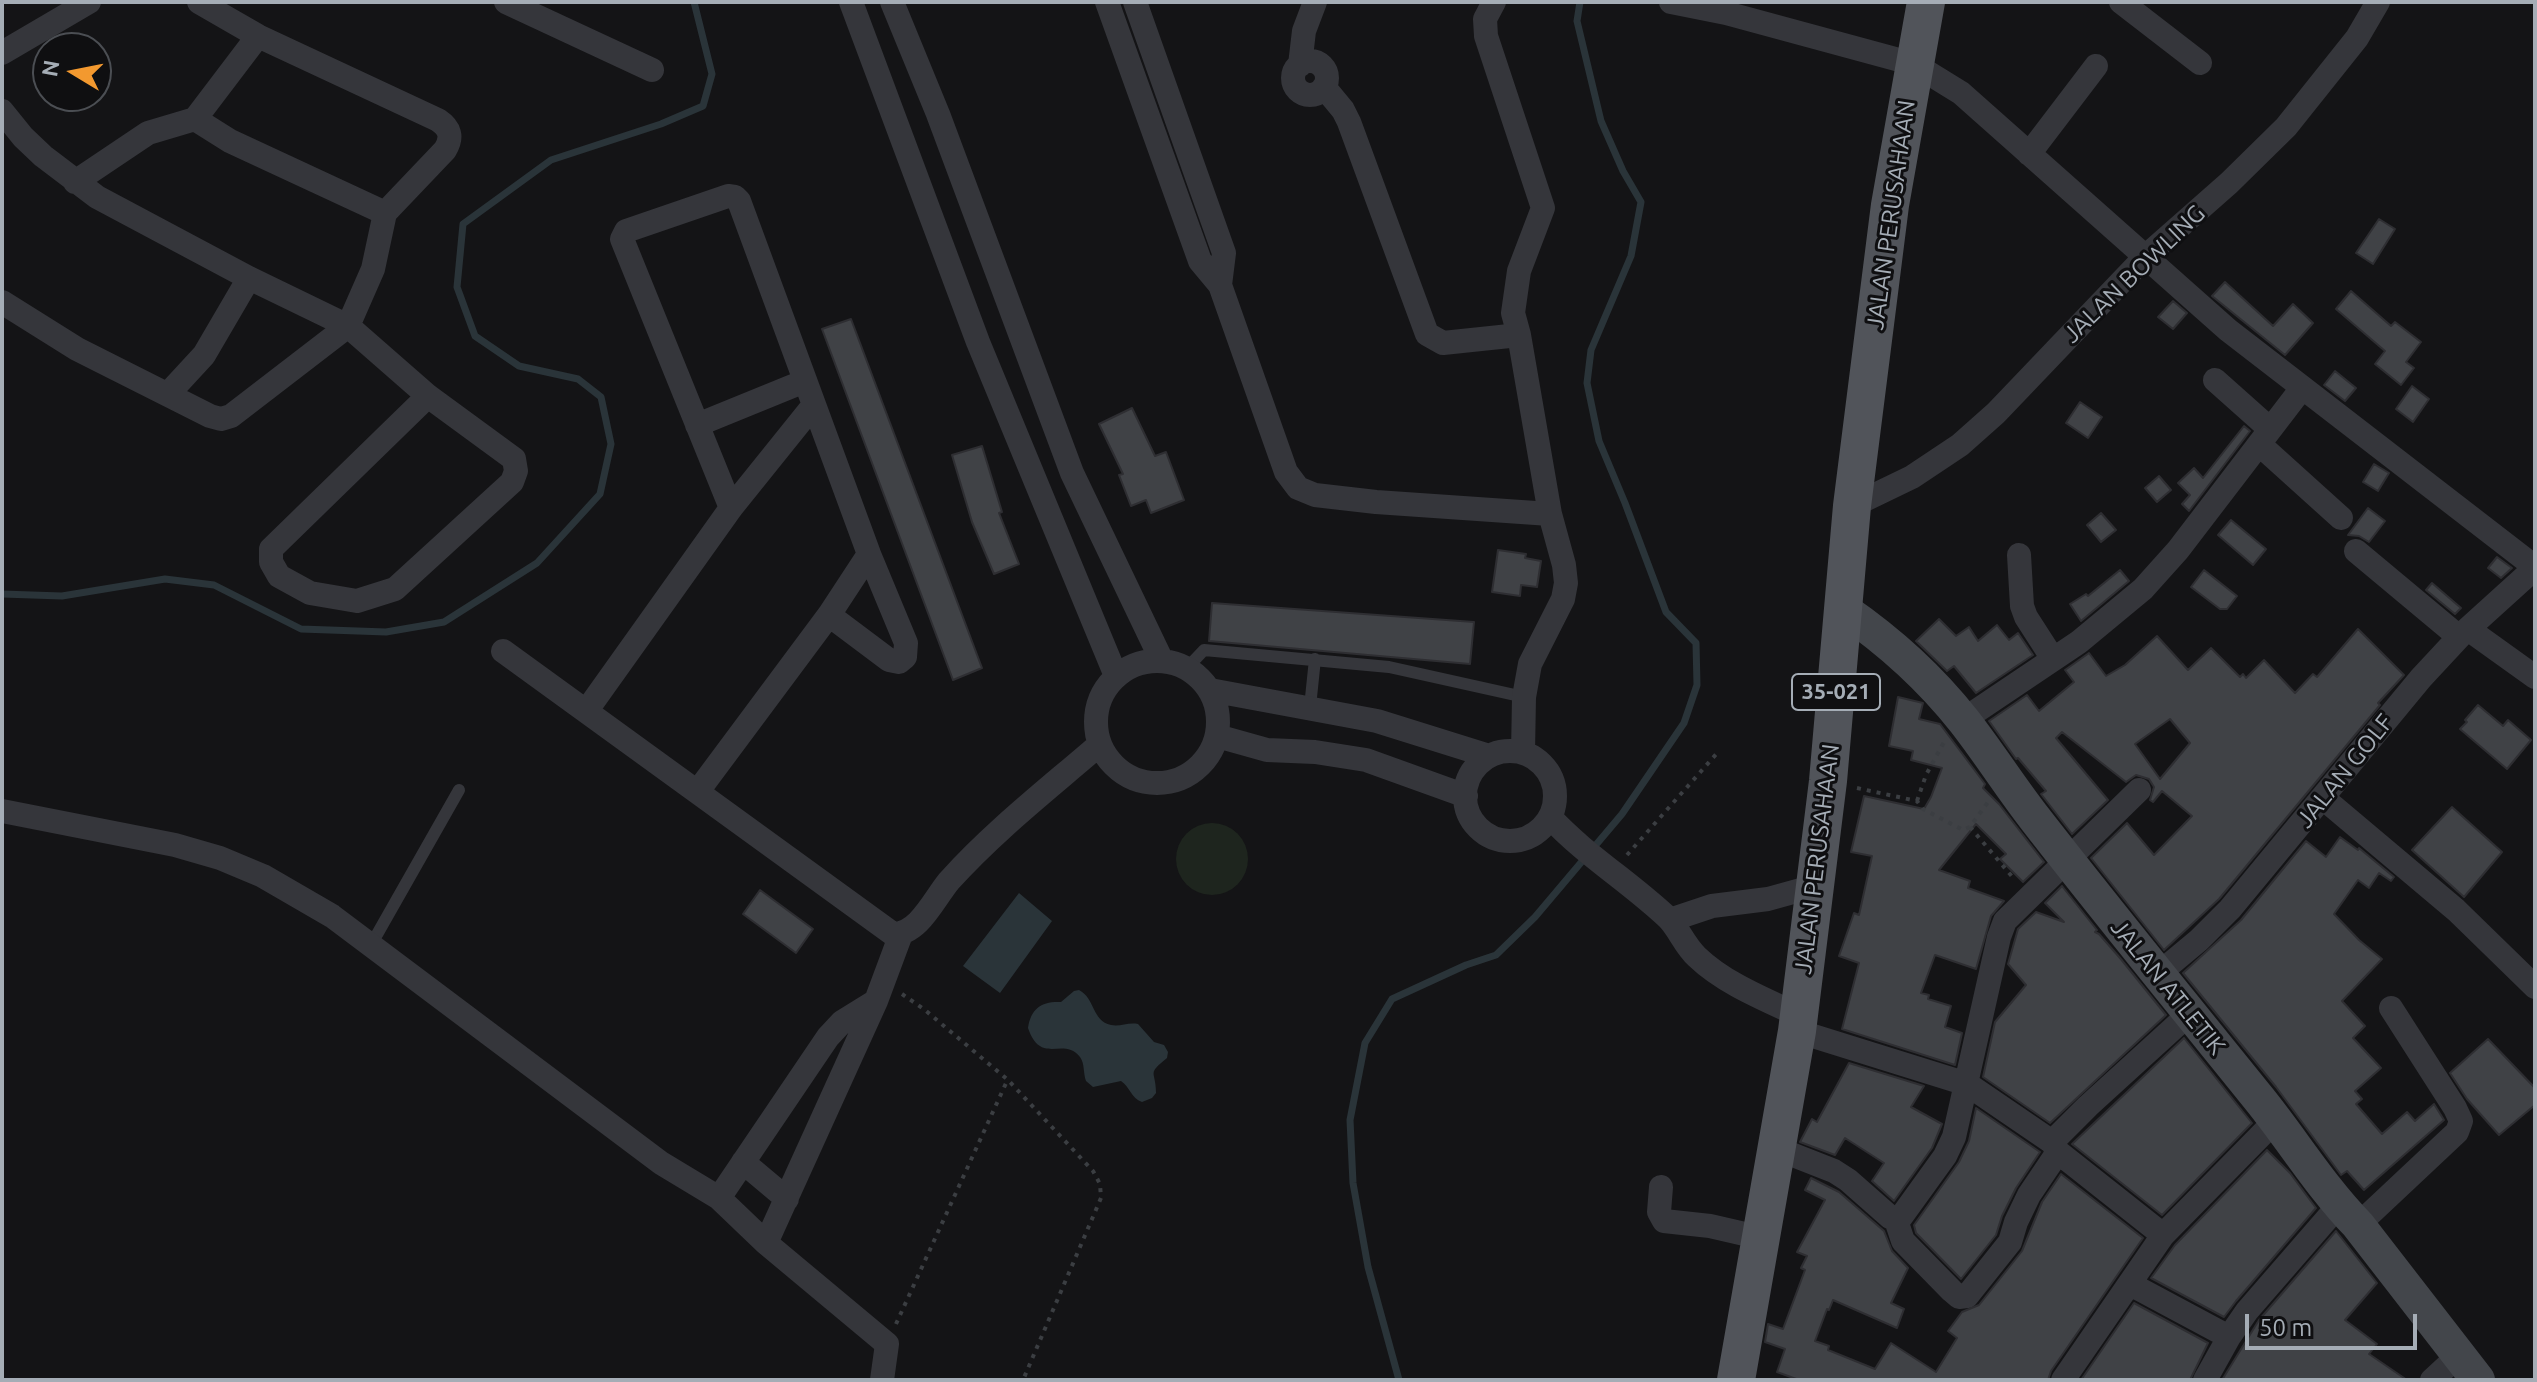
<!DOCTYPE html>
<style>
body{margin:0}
#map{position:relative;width:2537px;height:1382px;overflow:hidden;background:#141416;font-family:Ubuntu,sans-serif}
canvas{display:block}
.frame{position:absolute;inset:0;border:4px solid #a5adb6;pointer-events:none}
.north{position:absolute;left:32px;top:32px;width:80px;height:80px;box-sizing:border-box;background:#0f0f11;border:2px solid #4b4e53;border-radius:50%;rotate:280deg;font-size:22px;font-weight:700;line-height:32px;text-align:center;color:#a5adb6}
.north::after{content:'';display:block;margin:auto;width:28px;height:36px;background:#f3992f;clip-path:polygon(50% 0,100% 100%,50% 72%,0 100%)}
.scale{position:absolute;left:2245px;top:1314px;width:172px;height:36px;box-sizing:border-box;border:4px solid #a5adb6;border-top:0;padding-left:10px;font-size:24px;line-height:28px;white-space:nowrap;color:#a5adb6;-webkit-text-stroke:6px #0f0f11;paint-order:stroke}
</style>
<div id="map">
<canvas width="2537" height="1382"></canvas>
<div class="frame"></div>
<div class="north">N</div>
<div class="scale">50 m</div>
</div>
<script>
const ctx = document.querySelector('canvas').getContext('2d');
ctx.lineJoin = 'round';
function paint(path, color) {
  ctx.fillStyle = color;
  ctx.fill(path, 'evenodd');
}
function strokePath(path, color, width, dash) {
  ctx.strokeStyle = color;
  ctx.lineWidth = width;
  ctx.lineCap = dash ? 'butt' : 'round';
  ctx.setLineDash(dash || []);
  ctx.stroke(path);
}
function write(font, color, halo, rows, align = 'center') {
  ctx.font = font + ' Ubuntu,sans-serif';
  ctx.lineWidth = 6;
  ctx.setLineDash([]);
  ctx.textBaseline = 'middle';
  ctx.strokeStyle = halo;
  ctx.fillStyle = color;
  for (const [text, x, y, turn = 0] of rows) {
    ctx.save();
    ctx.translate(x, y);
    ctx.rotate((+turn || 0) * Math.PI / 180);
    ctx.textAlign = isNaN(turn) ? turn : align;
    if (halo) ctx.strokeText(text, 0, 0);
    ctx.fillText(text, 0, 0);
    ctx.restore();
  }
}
const green = new Path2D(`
 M1176 859a36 36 0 1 1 72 0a36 36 0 1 1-72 0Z`);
const water = new Path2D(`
 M 1019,893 L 1052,921 L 1000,993 L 963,966 Z
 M 1079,990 C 1095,998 1092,1021 1111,1025 C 1120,1027 1128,1022 1138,1024 L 1154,1042 L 1164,1045 L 1168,1052 L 1167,1058 C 1146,1075 1156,1070 1156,1093 L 1152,1098 L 1142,1102 C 1131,1098 1130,1087 1121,1081 L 1093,1087 L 1086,1081 C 1083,1073 1085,1064 1080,1057 C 1063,1036 1041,1066 1028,1028 C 1031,1008 1042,1001 1061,1002 L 1074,991 Z`);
const stream = new Path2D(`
 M 2,594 L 62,596 L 165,579 L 214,585 L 301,629 L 386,632 L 444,622 L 537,563 L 600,494 L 611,444 L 601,397 L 578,379 L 519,366 L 475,336 L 457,287 L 463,224 L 551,160 L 661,124 L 703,106 L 712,74 L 694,2
 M 1399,1380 L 1368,1267 L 1353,1183 L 1350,1120 L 1365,1043 L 1392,999 L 1466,965 L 1496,955 L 1535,917 L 1622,814 L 1684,723 L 1697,685 L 1696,643 L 1666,612 L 1625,503 L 1599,441 L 1587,383 L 1591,350 L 1631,256 L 1641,202 L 1623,171 L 1601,121 L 1577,21 L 1580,2`);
const building = new Path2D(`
 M 2379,219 L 2395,229 L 2373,264 L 2356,253 Z
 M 2225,282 L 2273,326 L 2293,304 L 2313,323 L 2285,355 L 2212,296 Z
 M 2351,291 L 2391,326 L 2395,322 L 2421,342 L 2406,362 L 2414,368 L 2401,385 L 2375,364 L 2385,351 L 2336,309 Z
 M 2173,301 L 2187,313 L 2173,329 L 2158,317 Z
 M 851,319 L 982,668 L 953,680 L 822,329 Z
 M 2335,371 L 2356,388 L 2345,401 L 2324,385 Z
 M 2412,386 L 2429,399 L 2413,422 L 2396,409 Z
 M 2080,402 L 2102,417 L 2088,438 L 2066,423 Z
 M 1132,408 L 1155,456 L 1166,452 L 1184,500 L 1151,513 L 1146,500 L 1131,506 L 1119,475 L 1123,474 L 1099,424 Z
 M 2244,426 L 2250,431 L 2189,511 L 2182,504 L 2190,495 L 2178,483 L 2194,468 L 2203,478 Z
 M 982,446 L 1002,512 L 999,513 L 1019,564 L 994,574 L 972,522 L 952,455 Z
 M 2374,464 L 2389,473 L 2378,491 L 2363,482 Z
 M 2159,476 L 2171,490 L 2157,502 L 2145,488 Z
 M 2368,508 L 2385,521 L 2369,542 L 2359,536 L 2348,535 Z
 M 2101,513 L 2116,530 L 2101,542 L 2087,525 Z
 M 2231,520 L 2266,549 L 2253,565 L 2218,535 Z
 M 1498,550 L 1526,554 L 1525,558 L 1541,561 L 1537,587 L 1521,585 L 1520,596 L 1492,592 Z
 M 2497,557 L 2512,568 L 2501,578 L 2488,568 Z
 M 2120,570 L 2129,581 L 2081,621 L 2070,604 L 2086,594 L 2088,596 Z
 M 2204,570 L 2237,596 L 2227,609 L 2220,609 L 2191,587 Z
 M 2432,583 L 2461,608 L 2455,614 L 2426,590 Z
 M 1212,603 L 1474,622 L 1470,664 L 1209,641 Z
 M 1939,619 L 1956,636 L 1969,627 L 1978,641 L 1997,625 L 2009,640 L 2018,633 L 2033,655 L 1976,693 L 1954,666 L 1947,671 L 1916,641 Z
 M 2358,629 L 2404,675 L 2378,703 L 2380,705 L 2219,899 L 2164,950 L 2091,858 L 2127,823 L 2154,855 L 2192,816 L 2162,791 L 2153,802 L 2150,800 L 2154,787 L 2149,779 L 2136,775 L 2126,782 L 2062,732 L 2056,738 L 2108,800 L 2072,834 L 2041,794 L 2046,791 L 2018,758 L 2016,759 L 1989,721 L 2027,695 L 2039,711 L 2074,682 L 2065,670 L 2089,653 L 2106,676 L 2125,665 L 2157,636 L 2188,670 L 2211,648 L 2240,677 L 2243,674 L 2246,678 L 2264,660 L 2295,693 L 2313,674 L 2317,677 ZM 2170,719 L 2190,743 L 2160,779 L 2135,744 Z
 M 1898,697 L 1923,703 L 1919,719 L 1940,724 L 1985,784 L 1983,788 L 1999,804 L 2044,862 L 2023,882 L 2000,859 L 2006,854 L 1976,824 L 1939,870 L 1970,881 L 1968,888 L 2004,901 L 1991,916 L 1976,969 L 1935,955 L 1921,993 L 1929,995 L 1928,999 L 1951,1006 L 1945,1027 L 1962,1033 L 1955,1065 L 1842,1029 L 1859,963 L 1839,956 L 1854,913 L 1859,915 L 1872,856 L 1851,852 L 1864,796 L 1924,809 L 1931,797 L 1942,768 L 1911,760 L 1913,751 L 1889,746 Z
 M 2478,705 L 2503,726 L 2508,720 L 2531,740 L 2507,769 L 2460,729 L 2467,722 L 2465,720 Z
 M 2452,807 L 2502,852 L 2464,897 L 2412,850 Z
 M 2340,837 L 2358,850 L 2359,848 L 2394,877 L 2391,881 L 2379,873 L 2369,888 L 2358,880 L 2334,914 L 2359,940 L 2382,959 L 2342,1001 L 2365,1026 L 2353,1038 L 2381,1068 L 2355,1091 L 2362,1099 L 2356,1104 L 2382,1134 L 2407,1112 L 2415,1121 L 2434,1104 L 2444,1120 L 2364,1190 L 2347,1171 L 2341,1175 L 2276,1087 L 2183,973 L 2241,920 L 2306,841 L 2326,857 Z
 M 2062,886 L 2097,930 L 2095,932 L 2099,934 L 2120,958 L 2166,1015 L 2050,1123 L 1983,1077 L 1995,1022 L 2026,985 L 2008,964 L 2018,929 L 2036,912 L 2064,922 L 2045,903 Z
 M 760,890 L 813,929 L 796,953 L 743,914 Z
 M 2184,1038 L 2252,1123 L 2162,1215 L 2072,1144 Z
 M 2488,1039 L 2535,1088 L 2535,1105 L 2499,1135 L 2467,1099 L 2450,1073 Z
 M 1849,1063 L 1924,1086 L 1911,1107 L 1942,1124 L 1932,1148 L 1894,1201 L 1872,1181 L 1884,1163 L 1845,1138 L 1835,1155 L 1800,1142 L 1812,1119 L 1817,1122 Z
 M 1976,1108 L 2040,1152 L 2016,1188 L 2002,1216 L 1996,1235 L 1961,1279 L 1916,1233 L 1914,1225 L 1959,1162 L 1969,1141 Z
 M 2267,1150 L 2290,1173 L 2316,1208 L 2236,1301 L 2224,1317 L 2151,1278 L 2175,1245 Z
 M 2061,1174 L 2143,1238 L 2051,1371 L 2048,1380 L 1799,1380 L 1777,1372 L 1785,1349 L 1765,1342 L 1768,1324 L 1783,1329 L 1805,1270 L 1801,1268 L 1807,1256 L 1797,1252 L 1825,1200 L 1805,1190 L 1811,1178 L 1839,1192 L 1884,1231 L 1892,1251 L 1908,1268 L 1891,1303 L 1904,1309 L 1897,1328 L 1833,1300 L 1829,1310 L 1827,1309 L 1815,1341 L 1829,1346 L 1828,1350 L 1875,1369 L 1891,1343 L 1936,1372 L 1957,1338 L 1948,1331 L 1962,1312 L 1979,1305 L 2022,1251 L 2042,1202 Z
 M 2336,1231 L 2377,1283 L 2345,1320 L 2377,1344 L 2369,1354 L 2407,1380 L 2222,1380 L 2259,1320 Z
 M 2134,1303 L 2208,1343 L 2190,1380 L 2081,1380 Z`);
const path = new Path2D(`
 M 1857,788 L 1917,801 L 1923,809 L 1963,830 L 1970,827 L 1988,802
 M 1917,801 L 1926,775 L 1944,742
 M 1970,827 L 2015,880
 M 1627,855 L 1718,752
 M 902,994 L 925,1010 L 1008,1080 L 1093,1171 L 1100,1184 L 1101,1198 L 1023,1380
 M 896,1324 L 1007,1081`);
const lane = new Path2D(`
 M 1187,668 L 1204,650 L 1389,667 L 1524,697
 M 1310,707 L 1315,659
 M 371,945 L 459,790`);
const street = new Path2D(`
 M 506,2 L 652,70
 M 851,2 L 978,342 L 1116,676
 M 892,2 L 938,114 L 1072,473 L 1162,661
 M 1107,2 L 1200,261 L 1220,285 L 1286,472 L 1298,488 L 1315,495 L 1376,502 L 1550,514
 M 1135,2 L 1224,253 L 1220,285
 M 1494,2 L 1485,19 L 1486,36 L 1543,208 L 1519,271 L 1513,313 L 1519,335
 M 1671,2 L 1726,13 L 1914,64 L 1961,93 L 2228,330 L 2535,567
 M 2121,2 L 2200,63
 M 2,53 L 89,2
 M1293 78a17 17 0 1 1 34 0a17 17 0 1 1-34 0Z
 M 1300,65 L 1304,31 L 1315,2
 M 1324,87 L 1343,110 L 1349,122 L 1427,334 L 1443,343 L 1519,335 L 1550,514 L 1564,565 L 1566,583 L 1563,599 L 1530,664 L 1524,697 L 1523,753
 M 2,111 L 23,137 L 43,156 L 97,197 L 249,278 L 348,326 L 428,396 L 514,459 L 516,471 L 512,482 L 395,589 L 357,601 L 310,593 L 279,576 L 271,562 L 271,549 L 428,396
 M 195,119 L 230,141 L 385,213
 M 2029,154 L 2096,66
 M 75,182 L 148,133 L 195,119 L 258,36
 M 2,302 L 77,349 L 210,416 L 221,419 L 231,416 L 348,326 L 373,269 L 385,213 L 445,150 C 453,137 450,128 438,120 L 258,36 L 199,2
 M 2215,380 L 2270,429
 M 168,394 L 204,355 L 249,278
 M 697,425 L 805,381
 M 2259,444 L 2341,518
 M 1852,506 L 1912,477 L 1960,445 L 1996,413 L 2145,257 L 2229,183 L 2286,127 L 2357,38 L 2378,2
 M 731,508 L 622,239 L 626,231 L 728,196 L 735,197 L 739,201 L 869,554 L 906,643 L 905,657 L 899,662 L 889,660 L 829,615
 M 2356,551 L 2459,637
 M 2019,555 L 2022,606 L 2026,617 L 2053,659
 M 2468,629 L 2535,677
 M 503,651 L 893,934 C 919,934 934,899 949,881 C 995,830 1048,789 1100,744
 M1096 722a61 61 0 1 1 122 0a61 61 0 1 1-122 0Z
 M 1210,690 L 1377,721 L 1489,756
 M 587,710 L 731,508 L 813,406
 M 1963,720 L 2079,642 L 2143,589 L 2178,550 L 2302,388
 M 1217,736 L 1267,750 L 1315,752 L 1366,760 L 1466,796
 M1465 796a45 45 0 1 1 90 0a45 45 0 1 1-90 0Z
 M 698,791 L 829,615 L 869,554
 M 2323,798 L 2456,910 L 2535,987
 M 2,811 L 175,845 L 220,858 L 263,876 L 332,916 L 661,1163 L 719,1198 L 828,1037 L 842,1022 L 876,1001
 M 1550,817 C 1585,855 1630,882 1668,918 C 1679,929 1684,945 1697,957 C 1724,983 1764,999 1798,1015
 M 1670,920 L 1712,906 L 1768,899 L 1815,886
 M 2157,975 L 2199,940 L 2230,909 L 2421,678 L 2461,635 L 2535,568
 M 1797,1031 L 1967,1084 L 2052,1142 L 2058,1152 L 2163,1235
 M 2052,1142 L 2088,1106 L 2189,1014
 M 1778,1149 L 1834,1171 L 1848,1180 L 1890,1217 L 1896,1220 L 1901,1217 L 1945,1156 L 1954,1137 L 1999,937 L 2005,921 L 2139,790
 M 743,1162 L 787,1199
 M 1661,1187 L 1659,1212 L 1664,1221 L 1710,1226 L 1762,1238
 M 719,1198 L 766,1243 L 876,1001 L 901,934
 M 1896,1220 L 1903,1241 L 1952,1291 L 1959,1297 L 1967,1296 L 2010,1242 L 2016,1222 L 2029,1195 L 2058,1152
 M 2358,1225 L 2457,1132 L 2461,1121 L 2455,1108 L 2391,1008
 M 766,1243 L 887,1344 L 882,1380
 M 2130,1284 L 2229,1337
 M 2063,1380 L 2163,1235 L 2276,1120
 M 2205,1380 L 2229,1337 L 2247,1311 L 2339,1205
 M 2432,1380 L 2458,1356`);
const secondary = new Path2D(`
 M 1844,610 C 1889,641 1930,678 1964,721 C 1989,753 2011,788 2036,820 C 2109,914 2185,1007 2260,1100 C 2293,1141 2321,1187 2358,1225 L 2478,1380`);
const primary = new Path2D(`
 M 1736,1380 L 1797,1031 L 1828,781 L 1852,506 L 1890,205 L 1926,2`);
const shields = [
 [1836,692,88]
];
const shieldNames = [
 ["35-021",1836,692]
];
const streetNames = [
 ["JALAN PERUSAHAAN",1891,215,-82],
 ["JALAN BOWLING",2134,274,-44],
 ["JALAN GOLF",2345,771,-51],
 ["JALAN PERUSAHAAN",1817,859,-83],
 ["JALAN ATLETIK",2168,987,51]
];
paint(green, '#1e251e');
paint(water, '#2a3439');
strokePath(stream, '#2a3439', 7);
paint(building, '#404246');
strokePath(building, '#2e2e32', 2);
strokePath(path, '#3b3e42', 4, [4, 6]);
strokePath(lane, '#35363b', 12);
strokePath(street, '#35363b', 24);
strokePath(secondary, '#43464b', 34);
strokePath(primary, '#51545a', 38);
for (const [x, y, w] of shields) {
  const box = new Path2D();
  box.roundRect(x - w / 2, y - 18, w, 36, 6);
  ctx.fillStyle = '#0f0f11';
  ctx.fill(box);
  strokePath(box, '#a5adb6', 2);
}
write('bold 22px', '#a5adb6', null, shieldNames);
write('24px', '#a5adb6', '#0f0f11', streetNames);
</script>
